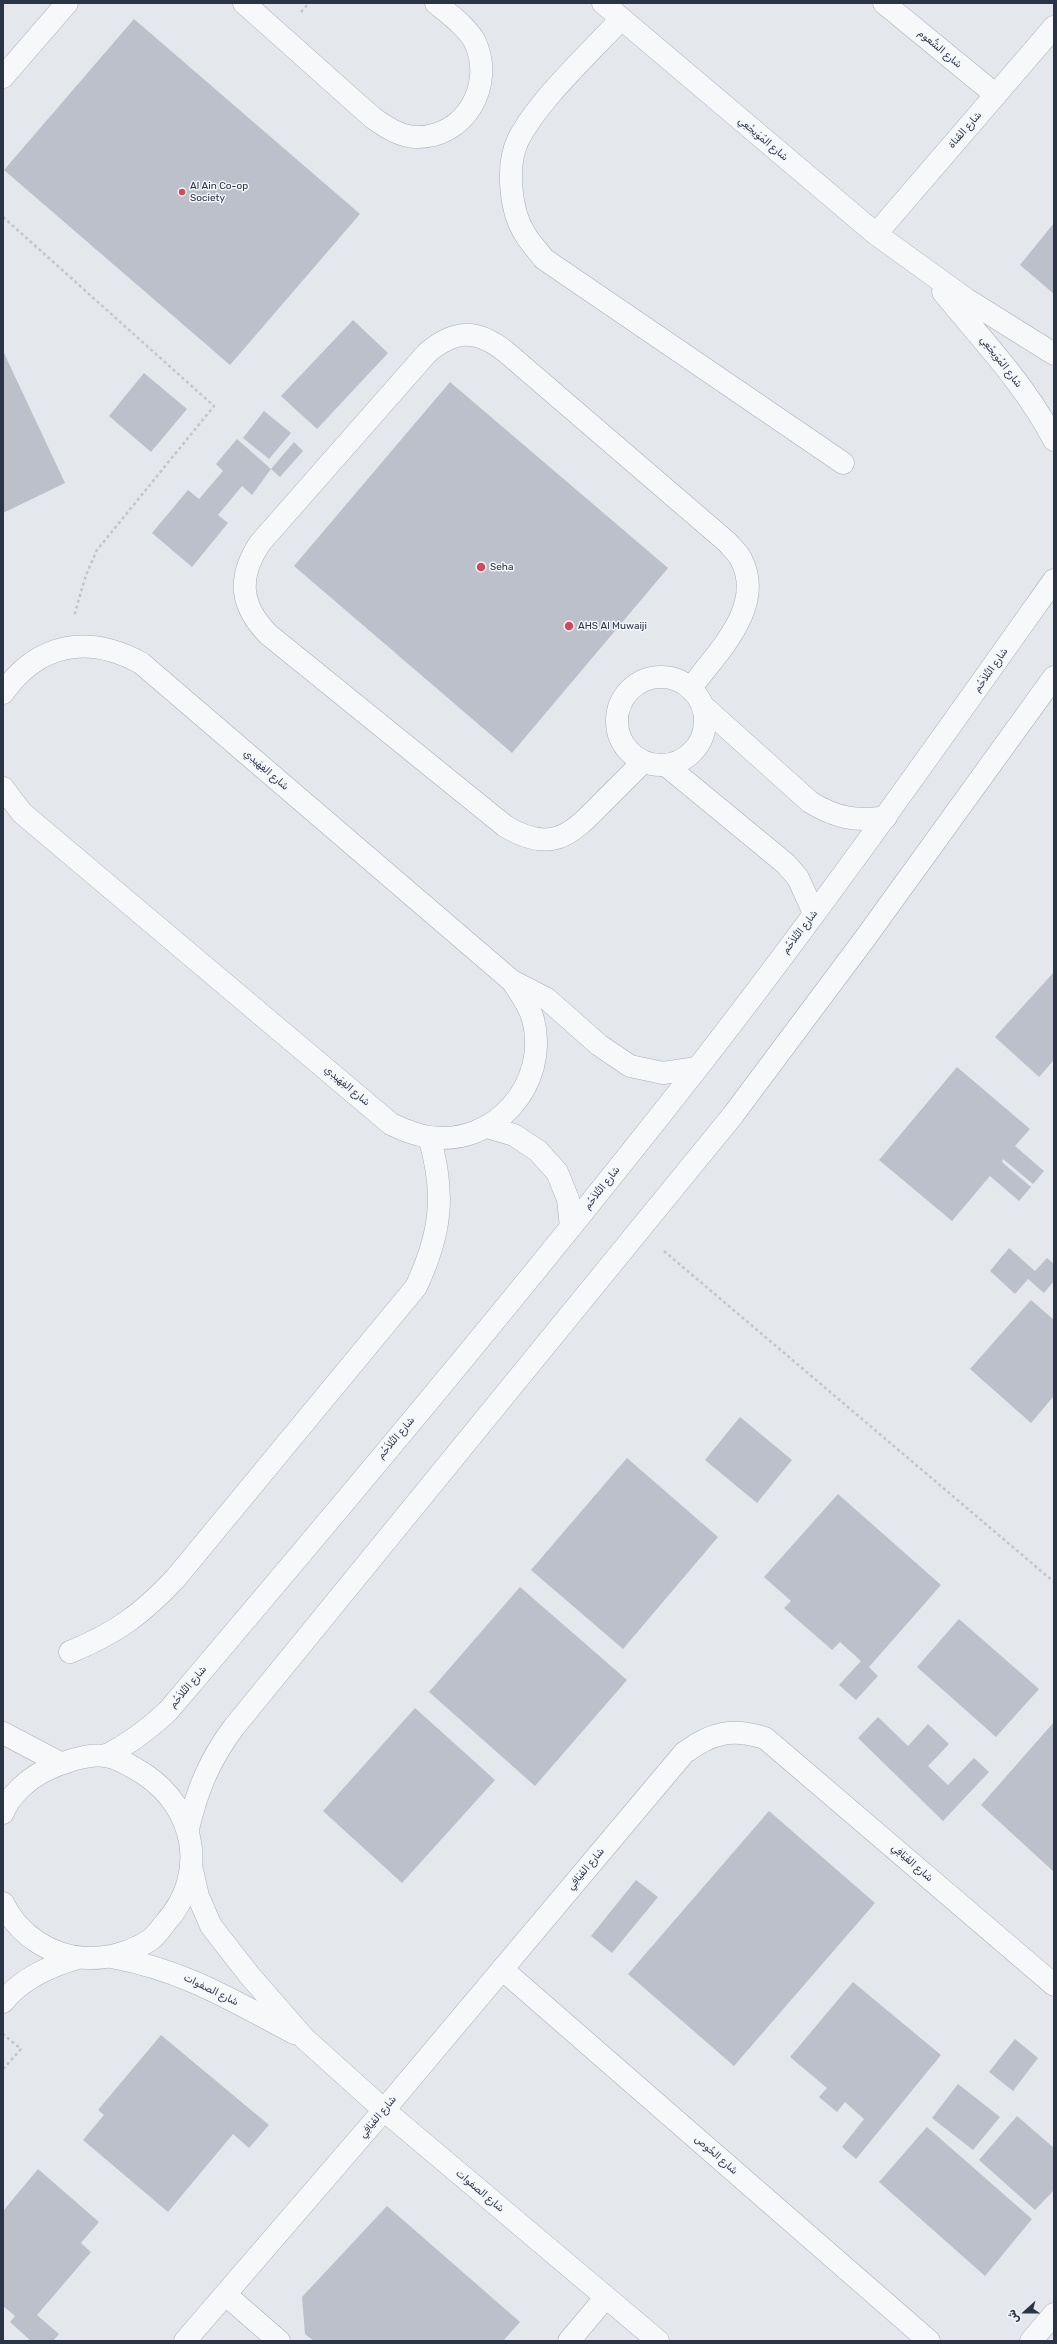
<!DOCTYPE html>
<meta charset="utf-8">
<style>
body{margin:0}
#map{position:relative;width:1057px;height:2344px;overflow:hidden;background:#e4e7ec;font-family:Rubik,"Noto Naskh Arabic",sans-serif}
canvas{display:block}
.frame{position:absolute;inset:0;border:4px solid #2b3445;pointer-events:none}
.north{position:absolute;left:1005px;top:2292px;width:40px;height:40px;-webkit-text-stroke:3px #f4f6f9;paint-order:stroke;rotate:249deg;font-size:11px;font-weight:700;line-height:16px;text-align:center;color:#2b3445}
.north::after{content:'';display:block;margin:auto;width:14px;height:18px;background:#2b3445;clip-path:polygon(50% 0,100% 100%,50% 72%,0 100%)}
</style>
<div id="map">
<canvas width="1057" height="2344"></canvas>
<div class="frame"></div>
<div class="north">ش</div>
</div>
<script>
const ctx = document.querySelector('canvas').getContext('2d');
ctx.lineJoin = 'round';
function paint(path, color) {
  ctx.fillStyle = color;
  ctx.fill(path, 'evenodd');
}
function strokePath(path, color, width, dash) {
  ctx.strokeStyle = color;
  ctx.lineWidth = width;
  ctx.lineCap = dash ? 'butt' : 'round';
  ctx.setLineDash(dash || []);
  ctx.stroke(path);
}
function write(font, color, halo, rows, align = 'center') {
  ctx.font = font + ' Rubik,"Noto Naskh Arabic",sans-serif';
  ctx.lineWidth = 3;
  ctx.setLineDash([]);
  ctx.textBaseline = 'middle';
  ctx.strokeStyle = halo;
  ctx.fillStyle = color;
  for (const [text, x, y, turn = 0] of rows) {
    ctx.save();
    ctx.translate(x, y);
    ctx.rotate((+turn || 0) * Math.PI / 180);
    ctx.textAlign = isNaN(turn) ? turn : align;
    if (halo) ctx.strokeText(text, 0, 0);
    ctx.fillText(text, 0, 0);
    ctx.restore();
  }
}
const building = new Path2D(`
 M 134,19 L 360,214 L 230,365 L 4,170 Z
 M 1054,223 L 1054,294 L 1020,265 Z
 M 353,320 L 388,353 L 317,429 L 281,396 Z
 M 3,351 L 65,483 L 3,513 Z
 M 144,373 L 187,409 L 151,452 L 109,416 Z
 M 450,382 L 668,568 L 512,753 L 294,566 Z
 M 264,411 L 291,433 L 269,459 L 243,438 Z
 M 237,439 L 271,469 L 252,495 L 242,486 L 218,515 L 228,523 L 192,567 L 152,533 L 188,490 L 199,499 L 223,471 L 216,464 Z
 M 294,442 L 303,451 L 280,477 L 271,469 Z
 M 1054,972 L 1054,1060 L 1039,1077 L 995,1037 Z
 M 957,1067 L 1030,1129 L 1015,1146 L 1044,1171 L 1033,1184 L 1003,1159 L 1002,1162 L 1031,1187 L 1019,1201 L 990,1176 L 952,1221 L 879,1160 Z
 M 1009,1248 L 1035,1271 L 1047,1258 L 1054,1264 L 1054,1281 L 1044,1293 L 1028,1279 L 1015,1294 L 990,1271 Z
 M 1031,1300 L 1054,1320 L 1054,1396 L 1031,1423 L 970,1369 Z
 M 740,1417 L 792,1460 L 757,1503 L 705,1460 Z
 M 627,1458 L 718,1537 L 623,1649 L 531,1570 Z
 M 838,1494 L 941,1585 L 869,1667 L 878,1676 L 856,1700 L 839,1685 L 861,1661 L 840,1642 L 832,1650 L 784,1608 L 791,1601 L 764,1577 Z
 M 520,1587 L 627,1680 L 535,1786 L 429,1692 Z
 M 959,1619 L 1039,1689 L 996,1737 L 917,1667 Z
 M 415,1708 L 495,1780 L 402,1883 L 323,1811 Z
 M 878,1717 L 908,1746 L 928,1724 L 949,1744 L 928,1766 L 948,1785 L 974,1758 L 989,1772 L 943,1821 L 858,1738 Z
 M 1054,1722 L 1054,1872 L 981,1805 Z
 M 769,1811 L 875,1903 L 734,2066 L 628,1974 Z
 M 636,1880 L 658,1897 L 612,1953 L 591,1936 Z
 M 853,1982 L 941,2055 L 856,2159 L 842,2147 L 864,2119 L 845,2102 L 837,2112 L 819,2097 L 827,2088 L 790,2057 Z
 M 161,2035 L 269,2125 L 249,2148 L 233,2134 L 168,2212 L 83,2140 L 104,2115 L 98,2110 Z
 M 1015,2039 L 1038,2058 L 1013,2091 L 989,2072 Z
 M 958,2084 L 1000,2117 L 973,2150 L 932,2118 Z
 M 1017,2116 L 1054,2148 L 1054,2190 L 1035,2210 L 979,2160 Z
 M 927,2127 L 1032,2219 L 985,2276 L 879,2182 Z
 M 38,2169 L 99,2222 L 81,2243 L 91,2252 L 37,2315 L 59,2334 L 53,2341 L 31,2341 L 10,2322 L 15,2316 L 3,2306 L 3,2211 Z
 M 387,2206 L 520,2322 L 503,2341 L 314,2341 L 305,2334 L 302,2297 Z`);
const path = new Path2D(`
 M 301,12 L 309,3
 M 3,217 L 214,406 L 97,550 L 86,575 L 74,616
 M 664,1251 L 1054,1582
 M 3,2069 L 21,2049 L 3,2034`);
const service = new Path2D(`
 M 244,3 L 373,118 C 386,127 399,136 415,137 C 465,139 495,85 475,42 C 467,27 449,14 436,3
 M 621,19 C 589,54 539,99 518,140 C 506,165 510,211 525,234 C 530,243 538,251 544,259 L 843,463
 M 3,77 L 67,3
 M617 721a44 44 0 1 1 88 0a44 44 0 1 1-88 0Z
 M 3,693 C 38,643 88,634 141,663 L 512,981 C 520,993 529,1005 533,1019 C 550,1083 495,1147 429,1137 C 415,1135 404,1130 391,1124 L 22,813 L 3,788
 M 703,706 L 810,802 C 836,818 857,822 886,817
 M 643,762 C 629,776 615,790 601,804 C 569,837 550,853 505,826 L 269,635 C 240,606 237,578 260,543 L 427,353 C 455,329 477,329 506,352 L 727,542 C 731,547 738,553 741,559 C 766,607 717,652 691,688
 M 667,766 L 786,864 L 798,878 L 814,913
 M 514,982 L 547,999 L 599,1045 L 630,1066 L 663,1073 L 697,1068
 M 487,1127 L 514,1135 L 538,1151 L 557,1172 L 568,1199 L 571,1227
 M 70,1652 C 116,1633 141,1615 175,1579 L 416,1287 C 441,1234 446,1194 429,1137`);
const minor = new Path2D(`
 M 603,3 L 876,234 L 966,299 L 1054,354
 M 884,3 L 996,95
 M 876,234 L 1054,27
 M 943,292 C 982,340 1025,384 1054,440
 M 3,1733 L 60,1763
 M 105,1756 C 129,1744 148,1730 168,1711 C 347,1500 525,1288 696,1070 C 820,911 937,745 1054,580
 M 3,1813 C 10,1795 27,1780 44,1771 C 60,1763 88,1753 105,1756 C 117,1757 133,1767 144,1774 C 196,1808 208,1875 166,1922 C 161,1928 156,1936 150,1940 C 132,1952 108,1959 87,1958 C 52,1957 18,1935 3,1903
 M 188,1829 C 197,1790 210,1759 234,1727 L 733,1115 L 866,937 L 1054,677
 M 191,1866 L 198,1896 L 211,1926 L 250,1976 L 305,2039 L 384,2110 L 658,2341
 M 111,1957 C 183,1970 230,1999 294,2033
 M 502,1969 L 929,2341
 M 3,2002 C 22,1978 50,1966 78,1958
 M 226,2295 L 279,2341
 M 185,2341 L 384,2110 L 684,1753 C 712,1732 732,1728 765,1738 L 1054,1985
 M 569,2341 L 606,2297
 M 1031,2341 L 1054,2314`);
const markers = [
 [182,192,4,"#d1495b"],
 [481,567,5,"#d1495b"],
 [569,626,5,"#d1495b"]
];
const streetNames = [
 ["شارع الشُّعوم",940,49,40],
 ["شارع القَناة",965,130,-49],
 ["شارع المُوَيجْعِي",763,139,40],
 ["شارع المُوَيجْعِي",1001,362,52],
 ["شارع التَّلاَحُم",991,670,-55],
 ["شارع الفِهَيدِي",266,770,41],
 ["شارع التَّلاَحُم",800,932,-53],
 ["شارع الفِهَيدِي",347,1086,40],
 ["شارع التَّلاَحُم",602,1188,-52],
 ["شارع التَّلاَحُم",396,1438,-50],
 ["شارع التَّلاَحُم",188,1687,-50],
 ["شارع الفَيَافِي",912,1863,41],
 ["شارع الفَيَافِي",586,1869,-50],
 ["شارع الصفوات",211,1990,26],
 ["شارع الفَيَافِي",378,2117,-50],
 ["شارع الخُوص",716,2155,41],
 ["شارع الصفوات",480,2191,40]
];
const poiNames = [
 ["Al Ain Co-op",190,186],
 ["Society",190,198],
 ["Seha",490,567],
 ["AHS Al Muwaiji",578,626]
];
paint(building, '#bbc0ca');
strokePath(service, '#a9aeb7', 23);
strokePath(minor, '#a9aeb7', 23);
strokePath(path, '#c2c5cb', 2.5, [3, 3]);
strokePath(service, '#f7f8fa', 22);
strokePath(minor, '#f7f8fa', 22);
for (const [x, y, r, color] of markers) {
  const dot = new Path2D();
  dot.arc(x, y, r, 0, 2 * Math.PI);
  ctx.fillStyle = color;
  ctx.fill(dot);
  strokePath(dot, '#f4f6f9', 1.5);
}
write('10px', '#2b3445', '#f4f6f9', streetNames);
write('10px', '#2b3445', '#f4f6f9', poiNames, 'left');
</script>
